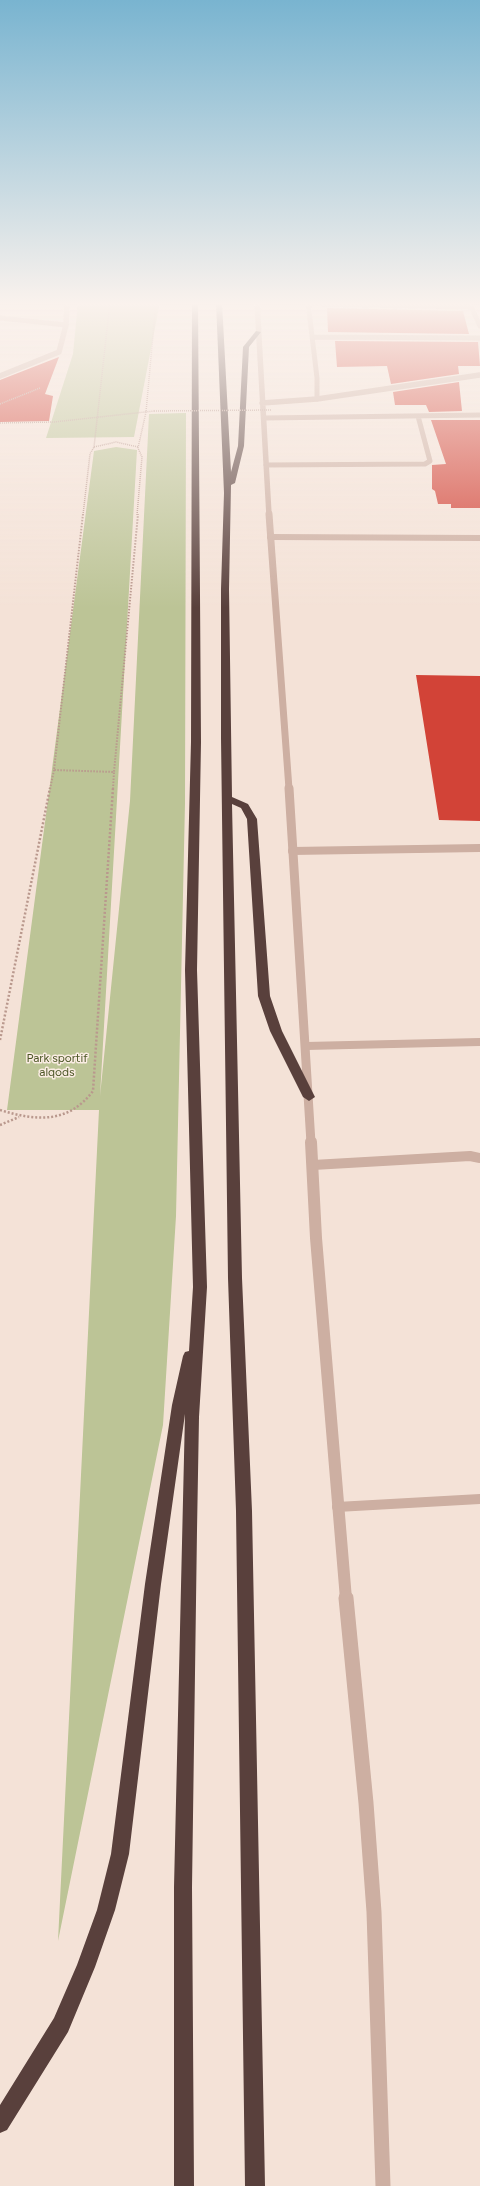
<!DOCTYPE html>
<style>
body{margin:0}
canvas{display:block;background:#f4e2d7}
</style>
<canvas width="480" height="2186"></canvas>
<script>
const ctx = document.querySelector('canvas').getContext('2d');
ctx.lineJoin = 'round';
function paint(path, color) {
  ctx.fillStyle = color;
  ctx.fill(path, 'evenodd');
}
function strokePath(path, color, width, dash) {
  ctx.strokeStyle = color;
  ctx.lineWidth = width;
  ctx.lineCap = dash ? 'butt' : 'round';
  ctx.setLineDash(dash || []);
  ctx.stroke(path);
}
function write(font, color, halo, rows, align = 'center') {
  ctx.font = font + ' Figtree,sans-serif';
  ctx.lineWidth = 3;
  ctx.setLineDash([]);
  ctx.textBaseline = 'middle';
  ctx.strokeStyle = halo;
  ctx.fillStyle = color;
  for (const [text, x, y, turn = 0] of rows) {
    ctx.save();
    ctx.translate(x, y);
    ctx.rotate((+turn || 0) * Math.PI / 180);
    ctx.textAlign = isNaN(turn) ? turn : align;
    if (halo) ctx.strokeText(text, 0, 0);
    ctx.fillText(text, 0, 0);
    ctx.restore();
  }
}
const green = new Path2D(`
 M 78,302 L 160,302 L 134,437 L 46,438 L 73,354 Z
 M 186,413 L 185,803 L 176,1216 L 163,1425 L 58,1941 L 99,1110 L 7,1110 L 94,451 L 116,447 L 137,450 L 100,1096 L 130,801 L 149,414 Z`);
const building = new Path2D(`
 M 327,308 L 463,311 L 469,334 L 328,332 Z
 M 335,341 L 478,342 L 480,366 L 458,366 L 459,374 L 391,384 L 387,366 L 337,367 Z
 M 59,357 L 45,394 L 53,396 L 49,421 L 0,422 L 0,380 Z
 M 459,382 L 462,411 L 429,412 L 426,405 L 395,405 L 393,392 Z
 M 431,420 L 480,420 L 480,508 L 451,508 L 451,504 L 438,504 L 435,491 L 432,489 L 432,465 L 446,464 Z
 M 416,675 L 480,676 L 480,821 L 439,820 Z`);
const pathFar2 = new Path2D(`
 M 0,404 L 40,388
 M 0,423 L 54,422 L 154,411
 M 94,447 L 116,442 L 138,447
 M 83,515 L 90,454 L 94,447 L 110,302
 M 137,515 L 142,457 L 138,448 L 146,412 L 156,302`);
const pathFar1 = new Path2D(`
 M 83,514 L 54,770 L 114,772 L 138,514
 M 50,789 L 54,770
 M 113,789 L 114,772`);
const path = new Path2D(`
 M 0,1040 L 50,788
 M 0,1110 C 36,1121 68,1124 93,1091 L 113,788
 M 0,1125 L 19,1117`);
const laneFar3 = new Path2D(`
 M 308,302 L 317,378 L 317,399
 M 469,302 L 480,326
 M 308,304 L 471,307
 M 0,318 L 66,325
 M 312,337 L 480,338
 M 264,418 L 480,415
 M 266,465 L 425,464 L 430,461 L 418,416`);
const laneFar2 = new Path2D(`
 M 270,537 L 480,538`);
const laneFar1 = new Path2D(`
 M 292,851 L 480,848
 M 306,1046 L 480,1042`);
const lane = new Path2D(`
 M 313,1165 L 470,1156 L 480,1158
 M 337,1507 L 480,1499`);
const streetFar4 = new Path2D(`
 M 257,302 L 269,515
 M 0,376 L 59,352 L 66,325 L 67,302
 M 262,403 L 317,399 L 480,375`);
const streetFar3 = new Path2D(`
 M 269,514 L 289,789`);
const streetFar2 = new Path2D(`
 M 289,788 L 311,1143`);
const streetFar1 = new Path2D(`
 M 311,1142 L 316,1238 L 346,1599`);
const street = new Path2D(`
 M 346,1598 L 366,1803 L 374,1912 L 383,2186`);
const highway = new Path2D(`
 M 192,302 L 198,302 L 201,742 L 197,970 L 207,1287 L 199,1417 L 197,1530 L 192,1887 L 194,2186 L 174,2186 L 174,1887 L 185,1414 L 161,1584 L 129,1854 L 115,1910 L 95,1967 L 68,2032 L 7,2130 L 0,2133 L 0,2105 L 54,2018 L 77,1965 L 97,1910 L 111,1854 L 145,1584 L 172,1405 L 183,1356 L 185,1352 L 189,1351 L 193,1287 L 185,970 L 191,742 Z
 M 216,302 L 222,302 L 231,472 L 238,446 L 243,347 L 256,331 L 261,332 L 249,347 L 244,446 L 235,483 L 231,485 L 229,589 L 232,797 L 248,804 L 257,819 L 270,996 L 282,1031 L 315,1097 L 309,1101 L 303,1097 L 270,1031 L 258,996 L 247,819 L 241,808 L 232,804 L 242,1278 L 252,1511 L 265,2186 L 245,2186 L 236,1511 L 228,1278 L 221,738 L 221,589 L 224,493 Z`);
const pathBridge = new Path2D(`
 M 154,411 L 271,410`);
const parkNames = [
 ["Park sportif",57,1058],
 ["alqods",57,1072]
];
paint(green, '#bcc496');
paint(building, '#d24337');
strokePath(pathFar2, '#b9988d', 1.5, [1, 1]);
strokePath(pathFar1, '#b9988d', 2, [1.5, 1.5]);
strokePath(path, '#b9988d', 2.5, [2, 2]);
strokePath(laneFar3, '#cdafa2', 5);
strokePath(laneFar2, '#cdafa2', 6);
strokePath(laneFar1, '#cdafa2', 8);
strokePath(lane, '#cdafa2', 10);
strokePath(streetFar4, '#cdafa2', 5.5);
strokePath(streetFar3, '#cdafa2', 7);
strokePath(streetFar2, '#cdafa2', 9);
strokePath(streetFar1, '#cdafa2', 12);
strokePath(street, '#cdafa2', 15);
paint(highway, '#59403c');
strokePath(pathBridge, '#b9988d', 1.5, [1, 1]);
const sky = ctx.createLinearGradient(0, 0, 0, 608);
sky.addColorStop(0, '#79b4d0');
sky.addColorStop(0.5, '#faf2ed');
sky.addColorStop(1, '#faf2ed00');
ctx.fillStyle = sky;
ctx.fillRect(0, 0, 480, 608);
write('12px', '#4d5727', '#fbede4', parkNames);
</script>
